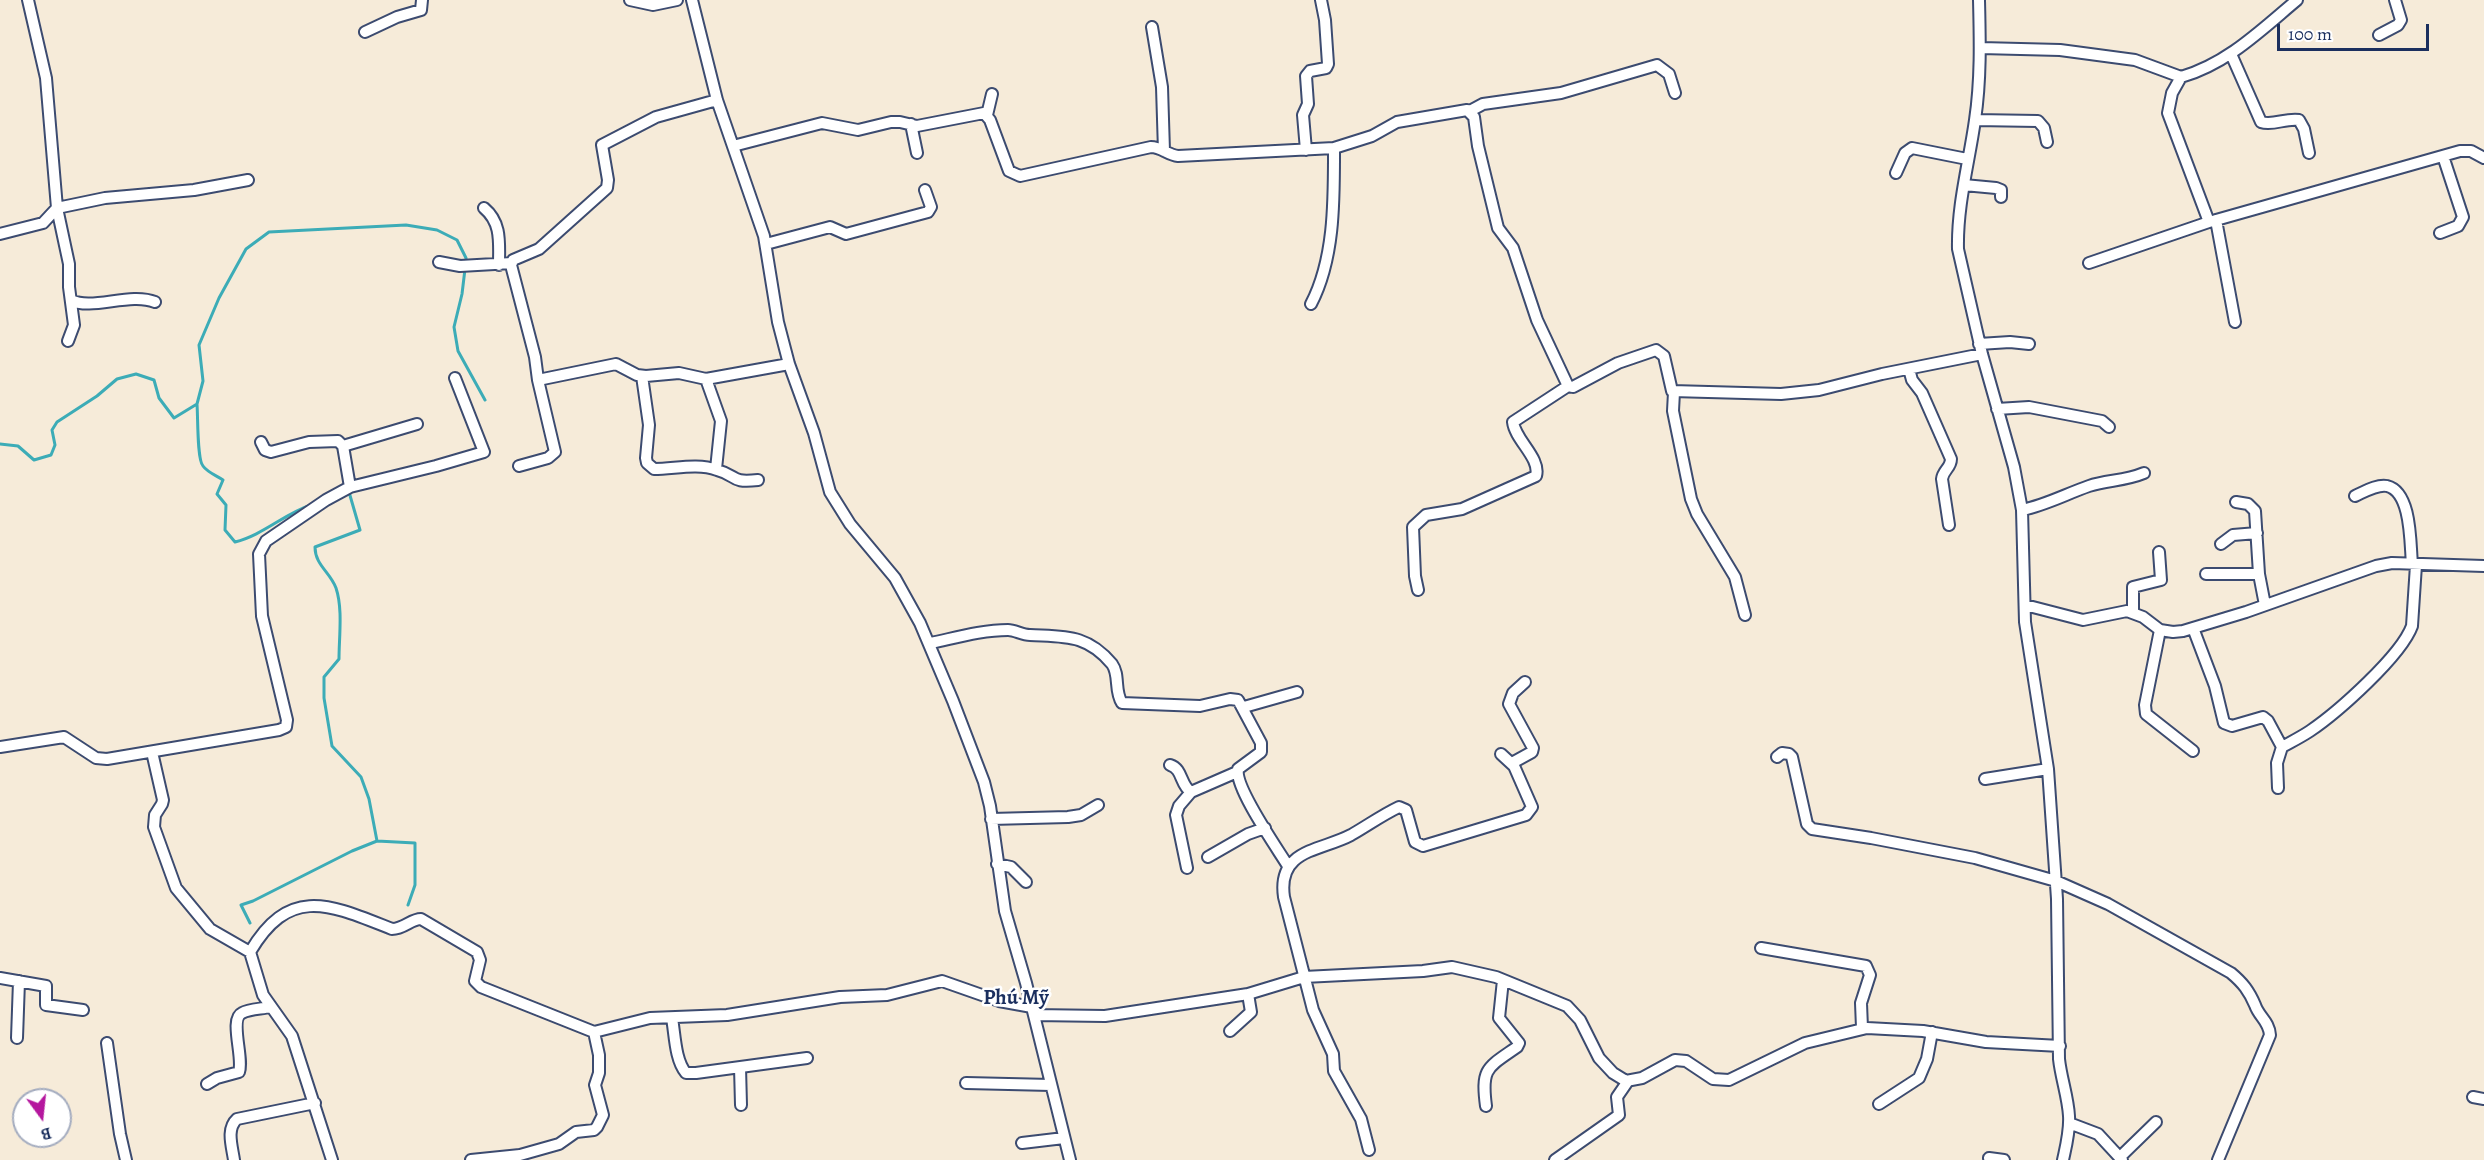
<!DOCTYPE html>
<meta charset="utf-8">
<style>
body{margin:0}
#map{position:relative;width:2484px;height:1160px;overflow:hidden;background:#f6ebd9;font-family:Alegreya,serif}
canvas{display:block}
.north{position:absolute;left:12px;top:1088px;width:60px;height:60px;box-sizing:border-box;background:#fff;border:2px solid #a4acbf;border-radius:50%;rotate:165deg;font-size:16px;font-weight:700;line-height:24px;text-align:center;color:#1b2f5e}
.north::after{content:'';display:block;margin:auto;width:21px;height:27px;background:#b5179e;clip-path:polygon(50% 0,100% 100%,50% 72%,0 100%)}
.scale{position:absolute;left:2277px;top:24px;width:152px;height:27px;box-sizing:border-box;border:3px solid #1b2f5e;border-top:0;padding-left:8px;font-size:18px;line-height:21px;white-space:nowrap;color:#1b2f5e;-webkit-text-stroke:4px #fff;paint-order:stroke}
</style>
<div id="map">
<canvas width="2484" height="1160"></canvas>
<div class="north">B</div>
<div class="scale">100 m</div>
</div>
<script>
const ctx = document.querySelector('canvas').getContext('2d');
ctx.lineJoin = 'round';
function strokePath(path, color, width, dash) {
  ctx.strokeStyle = color;
  ctx.lineWidth = width;
  ctx.lineCap = dash ? 'butt' : 'round';
  ctx.setLineDash(dash || []);
  ctx.stroke(path);
}
function write(font, color, halo, rows, align = 'center') {
  ctx.font = font + ' Alegreya,serif';
  ctx.lineWidth = 5;
  ctx.setLineDash([]);
  ctx.textBaseline = 'middle';
  ctx.strokeStyle = halo;
  ctx.fillStyle = color;
  for (const [text, x, y, turn = 0] of rows) {
    ctx.save();
    ctx.translate(x, y);
    ctx.rotate((+turn || 0) * Math.PI / 180);
    ctx.textAlign = isNaN(turn) ? turn : align;
    if (halo) ctx.strokeText(text, 0, 0);
    ctx.fillText(text, 0, 0);
    ctx.restore();
  }
}
const stream = new Path2D(`
 M 465,269 L 462,294 L 454,327 L 458,351 L 485,400
 M 197,404 C 198,416 197,460 203,466 C 207,472 217,476 223,480 L 217,494 L 226,505 L 225,530 L 235,542 C 263,535 284,514 311,505
 M 0,444 L 18,446 L 34,460 L 51,455 L 55,445 L 52,430 L 57,422 L 97,396 L 117,379 L 136,374 L 154,380 L 159,398 L 174,418 L 197,404 L 203,381 L 199,345 L 219,298 L 246,249 L 269,232 L 406,225 L 437,230 L 457,240 L 466,258 L 466,263
 M 349,492 L 360,530 L 315,547 C 315,565 330,572 336,588 C 343,609 339,637 339,659 L 324,677 L 324,698 L 332,746 L 361,777 L 369,799 L 377,841
 M 250,923 L 241,905 L 253,901 L 352,851 L 377,841 L 415,843 L 415,885 L 408,905`);
const minor = new Path2D(`
 M 28,0 L 46,78 L 57,208 L 69,264 L 69,287 L 74,325 L 68,341
 M 630,0 L 653,5 L 677,0
 M 692,0 L 717,100 L 764,236 L 778,322 L 789,364 L 814,433 L 830,492 L 850,524 L 895,578 L 920,623 L 953,701 L 984,782 L 990,806 L 1005,911 L 1026,983 L 1070,1160
 M 1979,0 C 1980,40 1981,80 1975,120 C 1969,163 1957,205 1958,249 L 1982,354 L 2014,467 L 2022,510 L 2025,622 L 2048,769 L 2057,899 L 2059,1059 C 2061,1078 2068,1097 2069,1116 C 2070,1131 2066,1146 2063,1160
 M 1152,27 L 1162,87 L 1164,151
 M 365,32 L 397,17 L 421,10 L 422,0
 M 2379,35 L 2398,25 L 2401,20 L 2395,0
 M 1981,48 L 2060,50 L 2135,60 L 2181,77
 M 2231,54 L 2261,122 C 2273,126 2285,118 2299,120 L 2304,129 L 2309,153
 M 717,100 L 656,117 L 602,145 L 608,180 L 607,188 L 539,249 L 513,260 L 511,265 L 535,357 L 538,380 L 616,364 L 637,375 L 646,376 L 679,373 L 706,379 L 789,364
 M 1470,111 L 1483,104 L 1561,93 L 1657,65 L 1669,74 L 1675,93
 M 987,115 L 992,94
 M 1975,120 L 2038,121 L 2044,128 L 2047,142
 M 911,124 L 917,153
 M 733,146 L 822,123 L 858,130 L 891,122 L 900,122 L 917,126 L 984,113 L 990,120 L 1009,171 L 1020,176 L 1151,147 C 1161,147 1168,155 1178,156 L 1334,148 L 1372,136 L 1397,122 L 1467,110 L 1474,117 L 1478,146 L 1498,228 L 1513,248 L 1537,320 L 1568,386 L 1573,387 L 1618,363 L 1656,350 L 1664,356 L 1672,391 L 1781,394 L 1819,390 L 1882,374 L 1982,354
 M 1306,150 L 1303,115 L 1308,104 L 1306,76 L 1310,71 L 1326,68 L 1328,64 L 1325,20 L 1321,0
 M 1896,173 L 1905,153 L 1912,148 L 1967,159
 M 1964,185 L 1996,188 L 2001,190 L 2001,197
 M 484,208 C 502,223 499,243 499,265
 M 2216,220 L 2235,322
 M 2209,222 L 2168,113 L 2172,93 L 2181,77 C 2227,64 2261,30 2297,0
 M 2440,233 L 2458,226 L 2463,217 L 2443,156
 M 0,234 L 43,223 L 57,208 L 105,198 L 194,190 L 248,180
 M 766,244 L 830,227 L 846,234 L 928,212 L 931,207 L 925,190
 M 439,262 L 460,266 L 512,263
 M 2089,263 L 2209,222 L 2460,151 L 2471,151 L 2484,158
 M 71,300 C 91,311 130,292 155,302
 M 1311,304 C 1335,258 1334,199 1334,148
 M 1979,344 L 2010,342 L 2029,344
 M 1909,369 L 1912,380 L 1922,393 L 1951,459 C 1951,468 1943,470 1942,479 L 1949,525
 M 642,376 L 649,425 L 646,458 L 647,463 L 654,469 C 675,469 697,463 717,470 C 739,476 729,483 758,480
 M 706,379 L 721,421 L 716,469
 M 1674,392 L 1673,411 L 1691,499 L 1697,514 L 1735,577 L 1745,615
 M 1997,409 L 2029,407 L 2102,421 L 2109,427
 M 343,446 L 417,424
 M 519,466 L 548,458 L 555,452 L 538,380
 M 350,487 L 436,466 L 484,452 L 455,378
 M 2355,496 C 2364,492 2377,484 2387,486 C 2412,492 2410,544 2412,564
 M 2236,502 L 2248,504 L 2255,511 L 2259,574 L 2265,605
 M 2022,510 C 2046,505 2066,494 2089,486 C 2107,480 2125,481 2144,473
 M 2221,544 L 2233,535 L 2257,533
 M 2206,574 L 2259,574
 M 1418,590 L 1415,576 L 1413,527 L 1426,515 L 1462,509 L 1536,476 C 1541,458 1515,440 1513,422 L 1568,386
 M 2025,605 L 2083,620 L 2127,611 L 2143,617 L 2160,630 L 2173,632 L 2183,631 L 2246,612 L 2376,566 L 2392,563 L 2484,566
 M 2133,612 L 2133,587 L 2161,580 L 2159,552
 M 2193,628 L 2215,686 L 2224,723 L 2232,726 L 2263,717 L 2268,721 L 2282,747 L 2277,763 L 2278,788
 M 2160,630 L 2145,705 L 2146,714 L 2193,751
 M 931,643 C 955,638 982,630 1008,630 C 1015,630 1022,635 1030,635 C 1065,637 1087,634 1112,664 C 1120,675 1114,691 1122,703 L 1200,706 L 1230,699 L 1238,700 L 1261,743 L 1261,752 L 1238,769 C 1234,787 1277,848 1288,866
 M 1244,707 L 1297,692
 M 0,747 L 64,737 L 96,758 L 107,759 L 279,730 L 286,727 L 287,720 L 262,616 L 259,554 L 266,541 L 326,500 L 350,487 L 343,446 L 338,441 L 309,442 L 271,452 L 265,450 L 261,442
 M 2282,747 C 2291,742 2301,737 2310,731 C 2338,712 2401,656 2412,626 L 2416,565
 M 152,752 L 163,800 L 162,804 L 155,815 L 154,827 L 176,888 L 210,929 L 250,952 L 263,995 L 292,1036 L 332,1160
 M 1777,757 L 1782,753 L 1789,754 L 1792,757 L 1807,824 L 1812,829 L 1871,838 L 1975,858 L 2056,881 L 2108,904 L 2231,973 C 2243,983 2249,991 2255,1005 C 2259,1017 2269,1021 2270,1035 L 2218,1160
 M 1512,763 L 1532,752 L 1533,748 L 1509,704 L 1513,693 L 1525,682
 M 1170,765 C 1183,769 1180,785 1191,792 L 1237,772
 M 1985,779 L 2048,769
 M 991,819 L 1068,817 L 1081,815 L 1098,805
 M 1208,857 L 1248,834 L 1265,828
 M 997,864 L 1011,867 L 1026,882
 M 1187,868 L 1176,815 L 1179,806 L 1191,792
 M 1761,948 L 1866,966 L 1870,975 L 1861,1003 L 1862,1028
 M 250,952 C 290,884 331,905 392,929 C 404,929 411,919 421,919 L 477,952 L 480,960 L 475,981 L 481,987 L 594,1032 L 650,1018 L 727,1015 L 840,997 L 887,995 L 942,981 L 999,1001 L 1032,1007
 M 0,978 L 46,986 L 46,1005 L 83,1010
 M 1034,1015 L 1105,1016 L 1248,994 L 1304,977 L 1423,971 L 1452,967 L 1496,977 L 1567,1006 L 1580,1020 L 1599,1058 L 1613,1073 L 1626,1081 L 1642,1078 L 1675,1060 L 1686,1061 L 1713,1079 L 1729,1080 L 1805,1043 L 1867,1028 L 1923,1031 L 1986,1042 L 2060,1046
 M 672,1018 C 675,1035 675,1060 686,1073 L 696,1073 L 807,1058
 M 1230,1031 L 1251,1012 L 1248,994
 M 17,1038 L 19,981
 M 107,1043 L 120,1134 L 126,1160
 M 740,1067 L 741,1105
 M 966,1083 L 1051,1085
 M 207,1084 L 217,1078 L 239,1072 C 244,1058 229,1019 242,1013 C 249,1009 261,1009 270,1007
 M 2473,1097 L 2484,1099
 M 1879,1104 L 1919,1078 L 1927,1059 L 1932,1032
 M 1486,1106 C 1481,1068 1487,1068 1517,1047 L 1519,1043 L 1499,1018 L 1503,980
 M 2069,1123 L 2098,1134 L 2122,1160
 M 1022,1143 L 1064,1138
 M 1369,1150 L 1361,1119 L 1334,1071 L 1333,1054 L 1313,1010 L 1284,897 C 1277,849 1321,851 1351,835 C 1367,826 1382,815 1399,807 L 1406,810 L 1415,842 L 1423,846 L 1526,815 L 1532,807 L 1514,766 L 1501,754
 M 2120,1157 L 2156,1122
 M 1989,1158 L 2004,1160
 M 234,1160 C 232,1146 226,1129 237,1119 L 315,1103
 M 471,1160 L 520,1155 L 559,1144 L 576,1132 L 594,1130 L 597,1127 L 603,1115 L 595,1085 L 599,1073 L 599,1055 L 594,1032
 M 1555,1160 L 1619,1115 L 1617,1097 L 1628,1081`);
const quarterNames = [
 ["Phú Mỹ",1016,999]
];
strokePath(stream, '#3cacb7', 3);
strokePath(minor, '#3c4b70', 14);
strokePath(minor, '#fff', 10);
write('bold 21px', '#1b2f5e', '#fff', quarterNames);
</script>
